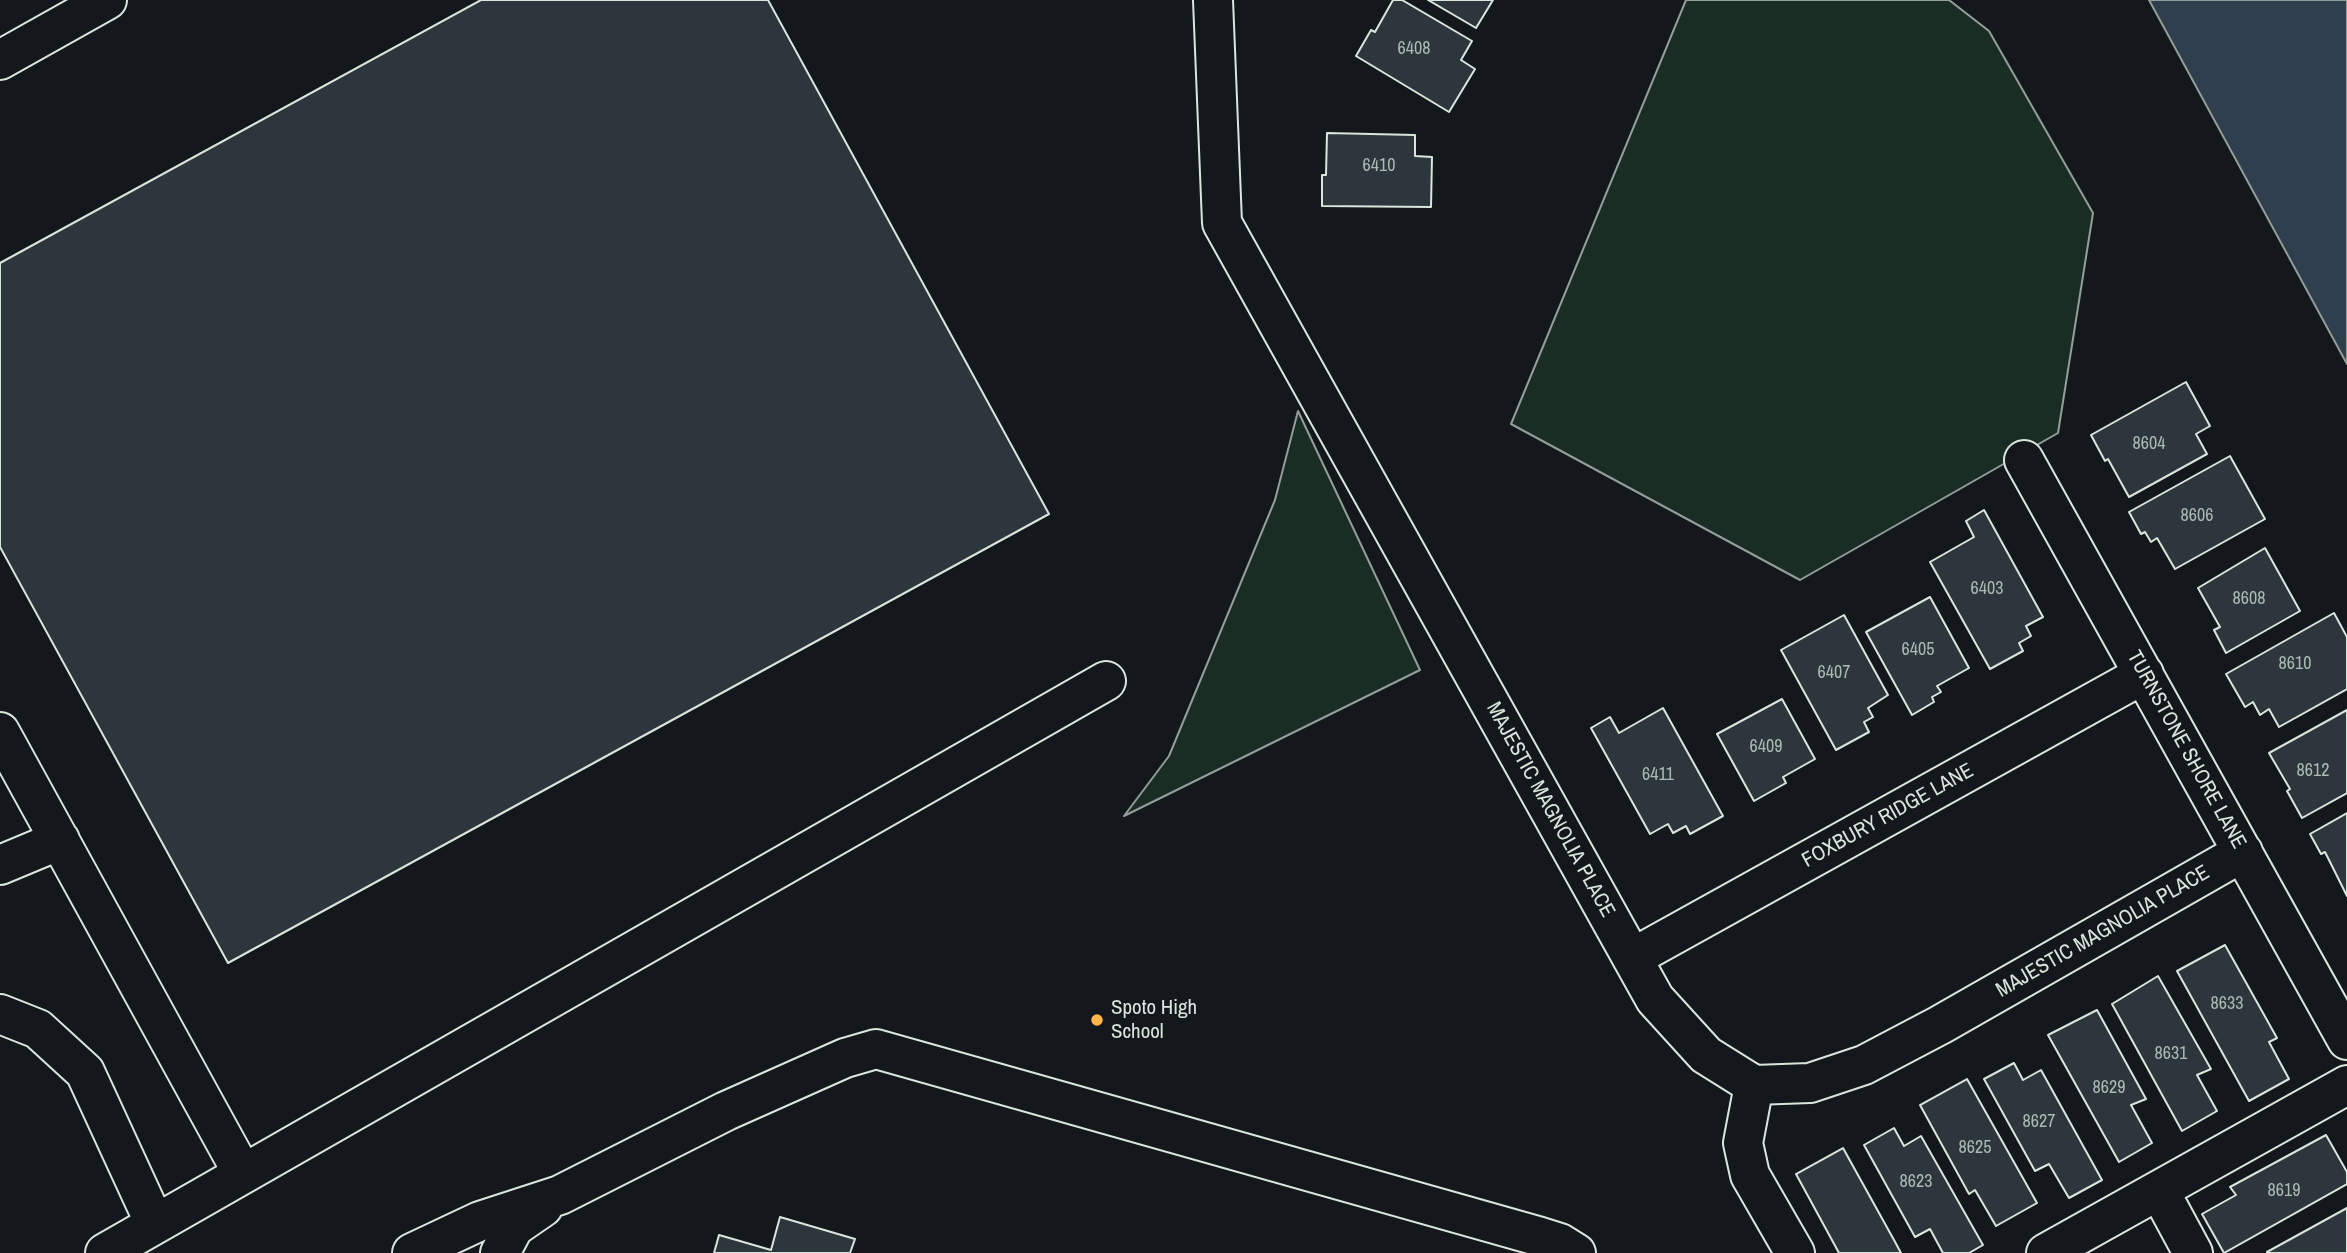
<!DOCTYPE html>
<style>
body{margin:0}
canvas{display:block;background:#14181c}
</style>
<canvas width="2347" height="1253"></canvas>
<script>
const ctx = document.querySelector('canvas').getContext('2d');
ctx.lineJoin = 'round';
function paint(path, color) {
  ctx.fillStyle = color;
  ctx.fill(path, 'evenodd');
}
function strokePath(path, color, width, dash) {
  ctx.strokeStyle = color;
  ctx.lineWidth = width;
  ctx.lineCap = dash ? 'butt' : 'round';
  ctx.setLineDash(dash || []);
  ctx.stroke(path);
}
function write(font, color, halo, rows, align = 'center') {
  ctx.font = font + ' "Archivo Narrow",sans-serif';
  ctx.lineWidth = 5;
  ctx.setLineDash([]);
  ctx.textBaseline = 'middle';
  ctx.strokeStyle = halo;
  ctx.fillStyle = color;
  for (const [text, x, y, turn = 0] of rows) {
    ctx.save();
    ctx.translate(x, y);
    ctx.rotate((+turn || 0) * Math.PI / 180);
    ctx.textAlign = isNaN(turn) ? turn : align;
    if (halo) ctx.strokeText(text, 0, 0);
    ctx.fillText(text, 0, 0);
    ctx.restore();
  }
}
const green = new Path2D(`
 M 1686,0 L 1949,0 L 1989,31 L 2093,213 L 2058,433 L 1800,580 L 1511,424 Z
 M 1298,411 L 1420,670 L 1124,816 L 1169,756 L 1275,500 Z`);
const water = new Path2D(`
 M 2149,0 L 2347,0 L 2347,364 Z`);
const building = new Path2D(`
 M 481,0 L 768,0 L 1049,514 L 228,963 L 0,547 L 0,263 Z
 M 1393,0 L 1402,0 L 1472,41 L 1461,60 L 1475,69 L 1449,112 L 1356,56 L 1371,30 L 1375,32 Z
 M 1428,0 L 1493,0 L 1476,28 Z
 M 1327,133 L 1415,135 L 1415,156 L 1432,157 L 1431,207 L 1322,206 L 1322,175 L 1326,175 Z
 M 2186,382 L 2210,426 L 2196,434 L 2207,454 L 2129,497 L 2108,459 L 2105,461 L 2091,435 Z
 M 2230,456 L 2265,519 L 2175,569 L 2157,538 L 2151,542 L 2145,532 L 2141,534 L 2129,512 Z
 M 1984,510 L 2043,617 L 2026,626 L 2031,636 L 2019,643 L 2023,651 L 1990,669 L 1930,562 L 1974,537 L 1966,521 Z
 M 2265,548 L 2300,611 L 2226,653 L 2214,630 L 2220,627 L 2198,588 Z
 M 1930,597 L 1969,668 L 1937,686 L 1941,692 L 1932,697 L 1934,702 L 1912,715 L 1866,632 Z
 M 2334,613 L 2347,637 L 2347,689 L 2279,727 L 2269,709 L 2260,715 L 2253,702 L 2245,707 L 2226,674 Z
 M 1844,615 L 1888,695 L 1868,708 L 1873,717 L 1864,722 L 1869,732 L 1836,750 L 1781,650 Z
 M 1782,699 L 1815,759 L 1783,777 L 1786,783 L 1754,801 L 1717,734 Z
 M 1663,708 L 1723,816 L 1690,834 L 1686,826 L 1673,833 L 1668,824 L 1650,834 L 1591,728 L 1610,717 L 1619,733 Z
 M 2347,710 L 2347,793 L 2302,818 L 2287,791 L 2290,789 L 2269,753 Z
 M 2347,813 L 2347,896 L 2325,852 L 2321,854 L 2310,834 Z
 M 2225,945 L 2277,1038 L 2269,1042 L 2289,1079 L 2249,1101 L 2177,971 Z
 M 2158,976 L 2211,1069 L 2197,1075 L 2217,1111 L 2182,1131 L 2112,1004 Z
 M 2097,1010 L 2146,1099 L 2131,1105 L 2152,1143 L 2119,1162 L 2048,1035 Z
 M 2014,1063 L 2023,1080 L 2041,1070 L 2102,1180 L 2069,1198 L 2049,1164 L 2035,1171 L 1984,1079 Z
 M 1967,1079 L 2037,1203 L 1996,1226 L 1975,1190 L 1969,1194 L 1920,1105 Z
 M 1894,1128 L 1904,1146 L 1921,1136 L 1983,1245 L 1969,1253 L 1943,1253 L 1930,1229 L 1915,1237 L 1864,1145 Z
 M 2326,1135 L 2347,1172 L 2347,1184 L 2224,1253 L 2202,1214 L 2236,1195 L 2230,1187 Z
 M 1843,1148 L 1894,1240 L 1901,1253 L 1839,1253 L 1796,1174 Z
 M 2347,1208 L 2347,1253 L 2267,1253 L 2267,1252 Z
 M 780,1217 L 855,1239 L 850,1253 L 714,1253 L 719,1235 L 771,1250 Z`);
const minor = new Path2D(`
 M 1213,0 L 1222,223 L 1655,999 L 1706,1055 L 1754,1085 L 1810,1083 L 1864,1065 L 1940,1025 L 2243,852
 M 0,60 L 107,0
 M 2024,460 L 2347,1040
 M 0,732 L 243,1174
 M 0,865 L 60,840
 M 1632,958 L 2144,674
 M 0,1014 L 38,1029 L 85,1072 L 155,1224
 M 1754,1085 L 1743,1143 L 1750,1175 L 1795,1253
 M 2159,1190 L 2193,1253
 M 105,1253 L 1106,681
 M 412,1253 L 480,1221 L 560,1195 L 726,1111 L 845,1058 L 876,1049 L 1541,1237 L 1560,1243 L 1576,1253
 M 500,1253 L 514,1227 L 543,1207
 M 2046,1253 L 2347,1085`);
const markers = [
 [1097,1020,7,"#ffb74d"]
];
const numberNames = [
 ["6408",1414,49],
 ["6410",1379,166],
 ["8604",2149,444],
 ["8606",2197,516],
 ["6403",1987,589],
 ["8608",2249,599],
 ["6405",1918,650],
 ["8610",2295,664],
 ["6407",1834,673],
 ["6409",1766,747],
 ["8612",2313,771],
 ["6411",1658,775],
 ["8633",2227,1004],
 ["8631",2171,1054],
 ["8629",2109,1088],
 ["8627",2039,1122],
 ["8625",1975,1148],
 ["8623",1916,1182],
 ["8619",2284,1191]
];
const streetNames = [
 ["TURNSTONE SHORE LANE",2186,750,61],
 ["MAJESTIC MAGNOLIA PLACE",1550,810,61],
 ["FOXBURY RIDGE LANE",1888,816,-29],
 ["MAJESTIC MAGNOLIA PLACE",2103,932,-30]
];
const poiNames = [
 ["Spoto High",1111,1008],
 ["School",1111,1032]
];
paint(green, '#1a2d24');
strokePath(green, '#939e99', 2);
paint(water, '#2f3f4d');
strokePath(water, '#939e99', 2);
paint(building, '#2c363c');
strokePath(building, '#d8e6dc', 2);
strokePath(minor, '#d8e6dc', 42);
strokePath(minor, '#14181c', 38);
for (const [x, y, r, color] of markers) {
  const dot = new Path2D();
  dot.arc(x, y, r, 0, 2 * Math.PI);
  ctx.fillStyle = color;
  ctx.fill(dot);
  strokePath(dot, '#14181c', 2.5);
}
write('18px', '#adbab4', null, numberNames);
write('21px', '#d8e6dc', '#14181c', streetNames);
write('21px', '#d8e6dc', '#14181c', poiNames, 'left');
</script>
